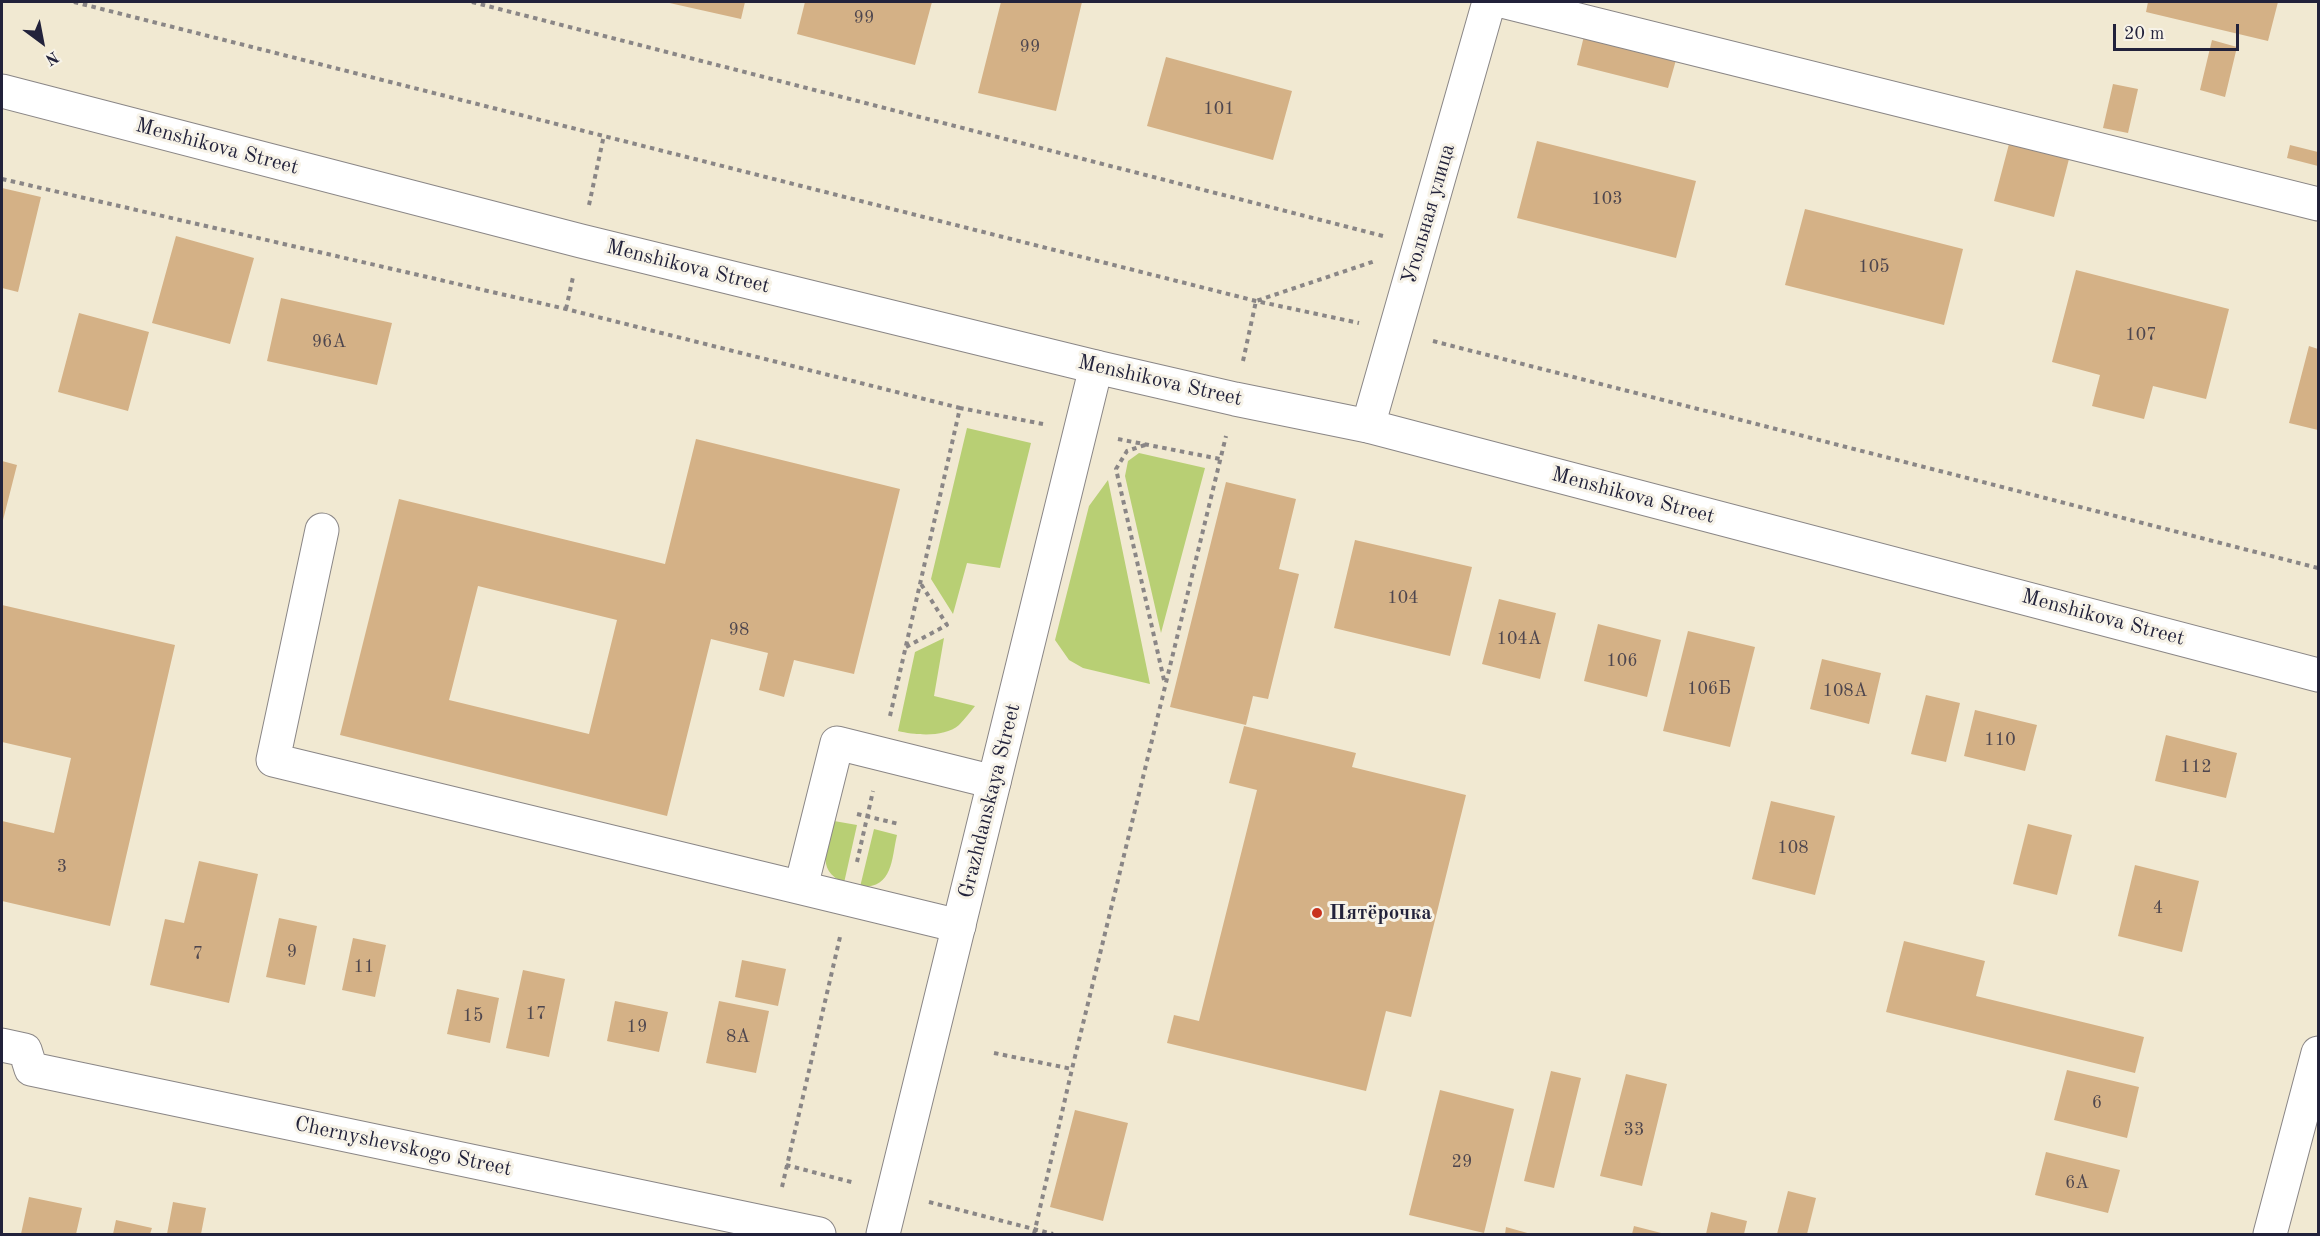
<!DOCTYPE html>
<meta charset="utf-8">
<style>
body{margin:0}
#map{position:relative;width:2320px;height:1236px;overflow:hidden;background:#f1e9d2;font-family:"Old Standard TT",serif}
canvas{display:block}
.frame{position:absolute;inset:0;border:3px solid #22223b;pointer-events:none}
.north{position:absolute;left:12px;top:12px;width:60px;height:60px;-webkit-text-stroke:4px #f7f3e8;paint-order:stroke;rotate:148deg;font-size:16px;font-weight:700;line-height:24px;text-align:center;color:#22223b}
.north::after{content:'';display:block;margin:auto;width:21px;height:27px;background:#22223b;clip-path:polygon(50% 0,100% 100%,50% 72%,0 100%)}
.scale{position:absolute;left:2113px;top:24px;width:126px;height:27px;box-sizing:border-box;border:3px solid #22223b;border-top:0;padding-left:8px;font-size:18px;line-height:21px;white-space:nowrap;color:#22223b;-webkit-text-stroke:4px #f7f3e8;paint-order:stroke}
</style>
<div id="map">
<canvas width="2320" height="1236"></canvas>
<div class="frame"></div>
<div class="north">N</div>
<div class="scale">20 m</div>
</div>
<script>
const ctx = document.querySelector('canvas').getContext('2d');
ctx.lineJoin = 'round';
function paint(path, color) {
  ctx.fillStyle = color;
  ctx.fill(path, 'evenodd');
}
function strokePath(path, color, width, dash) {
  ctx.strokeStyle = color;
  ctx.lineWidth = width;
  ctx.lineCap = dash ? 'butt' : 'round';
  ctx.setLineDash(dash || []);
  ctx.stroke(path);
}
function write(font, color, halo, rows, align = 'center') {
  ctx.font = font + ' "Old Standard TT",serif';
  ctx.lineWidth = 6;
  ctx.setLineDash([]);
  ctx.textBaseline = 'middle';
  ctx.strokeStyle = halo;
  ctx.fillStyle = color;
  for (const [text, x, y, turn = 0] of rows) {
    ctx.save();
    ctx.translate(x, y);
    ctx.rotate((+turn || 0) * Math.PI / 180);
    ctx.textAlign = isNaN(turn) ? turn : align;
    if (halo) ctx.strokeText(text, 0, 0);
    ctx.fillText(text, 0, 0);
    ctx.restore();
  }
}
const green = new Path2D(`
 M 967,428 L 1031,443 L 1000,568 L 967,563 L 953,614 L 931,579 Z
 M 1139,453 L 1205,468 L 1161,633 L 1125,476 L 1128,461 Z
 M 1108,480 L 1150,684 L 1083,668 L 1069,660 L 1055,640 L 1089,506 Z
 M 944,638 L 934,696 L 975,706 C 970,712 965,719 959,725 C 944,738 915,735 898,731 L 915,652 Z
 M 834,821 L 857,825 L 844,883 C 814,869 828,846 834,821 Z
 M 874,829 L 897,835 C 891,861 893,888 860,887 Z`);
const building = new Path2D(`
 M 665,2 L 745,2 L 741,19 Z
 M 805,2 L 932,2 L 915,65 L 797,34 Z
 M 1001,2 L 1082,2 L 1056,111 L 978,93 Z
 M 2148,2 L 2278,2 L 2268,41 L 2146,12 Z
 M 1584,36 L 1676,60 L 1668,88 L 1577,65 Z
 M 2212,40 L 2237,47 L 2225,97 L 2200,90 Z
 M 1166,57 L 1292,91 L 1273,160 L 1147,126 Z
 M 2113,84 L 2138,89 L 2128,133 L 2103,128 Z
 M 1537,141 L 1696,181 L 1676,258 L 1517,218 Z
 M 2009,144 L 2069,159 L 2054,217 L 1994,201 Z
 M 2290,145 L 2318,152 L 2318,166 L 2287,158 Z
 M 2,188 L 41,197 L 18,292 L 2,288 Z
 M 1805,209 L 1963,249 L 1944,325 L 1785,285 Z
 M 176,236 L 254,258 L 230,344 L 152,323 Z
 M 2076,270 L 2229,309 L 2206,399 L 2153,386 L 2144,419 L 2092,406 L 2100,375 L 2052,362 Z
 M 281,298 L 392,323 L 377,385 L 267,361 Z
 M 79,313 L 149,332 L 128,411 L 58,392 Z
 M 2309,346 L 2318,349 L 2318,430 L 2289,423 Z
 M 696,439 L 900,489 L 854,674 L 794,660 L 784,697 L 759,690 L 768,653 L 711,639 L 667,816 L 340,735 L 399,499 L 665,564 ZM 478,586 L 617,620 L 589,734 L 449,700 Z
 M 2,461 L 17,465 L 2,524 Z
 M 1226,482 L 1296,499 L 1279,569 L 1299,574 L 1268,699 L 1253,696 L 1246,725 L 1170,707 Z
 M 1355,540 L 1472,567 L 1450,656 L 1334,628 Z
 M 1499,599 L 1556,613 L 1540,679 L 1482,664 Z
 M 2,605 L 175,645 L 110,926 L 2,901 L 2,821 L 54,833 L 71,758 L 2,742 Z
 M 1598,624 L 1661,640 L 1647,697 L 1584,681 Z
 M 1688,631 L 1755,647 L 1730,747 L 1663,731 Z
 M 1822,659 L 1881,673 L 1869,724 L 1810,709 Z
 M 1926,695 L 1960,703 L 1946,762 L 1911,754 Z
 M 1975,710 L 2037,725 L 2025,771 L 1964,756 Z
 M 1244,726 L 1356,753 L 1352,767 L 1466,795 L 1411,1017 L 1386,1011 L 1366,1091 L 1167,1043 L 1174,1015 L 1199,1021 L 1257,790 L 1229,783 Z
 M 2166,735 L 2237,753 L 2226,798 L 2155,781 Z
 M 1771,801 L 1835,816 L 1815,895 L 1752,879 Z
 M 2028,824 L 2072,835 L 2057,895 L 2013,884 Z
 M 199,861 L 258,874 L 229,1003 L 150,985 L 165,919 L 184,923 Z
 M 2135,865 L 2199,881 L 2182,952 L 2118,936 Z
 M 279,918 L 317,926 L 305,985 L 266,977 Z
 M 353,938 L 386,945 L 375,997 L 342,990 Z
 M 1904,941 L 1985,961 L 1976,996 L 2144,1037 L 2135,1073 L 1886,1012 Z
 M 742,960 L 786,969 L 778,1006 L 735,997 Z
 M 523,970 L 565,979 L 549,1057 L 506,1048 Z
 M 457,989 L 499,998 L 490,1043 L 447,1034 Z
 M 615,1001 L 668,1012 L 659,1052 L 607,1041 Z
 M 719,1001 L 769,1011 L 756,1073 L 706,1063 Z
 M 2067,1070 L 2139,1087 L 2127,1138 L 2054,1120 Z
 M 1551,1071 L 1581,1078 L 1554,1188 L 1524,1181 Z
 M 1626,1074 L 1667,1084 L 1642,1186 L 1600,1176 Z
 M 1440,1090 L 1514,1109 L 1484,1233 L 1409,1215 Z
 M 1075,1110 L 1128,1123 L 1103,1221 L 1050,1207 Z
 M 2046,1152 L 2120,1170 L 2108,1213 L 2035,1195 Z
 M 1788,1191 L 1816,1198 L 1807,1234 L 1777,1234 Z
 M 29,1197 L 82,1208 L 76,1234 L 21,1234 Z
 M 173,1202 L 206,1208 L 201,1234 L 167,1234 Z
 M 1711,1212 L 1747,1221 L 1744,1234 L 1706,1234 Z
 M 116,1220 L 152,1228 L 150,1234 L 113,1234 Z
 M 1634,1226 L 1665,1234 L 1632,1234 Z
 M 1506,1227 L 1531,1234 L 1505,1234 Z`);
const path = new Path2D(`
 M 74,2 L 1256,301 L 1359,323
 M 472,2 L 1383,236
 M 2,179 L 566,309 L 960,408
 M 589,205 L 604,135
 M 566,309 L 573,277
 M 1433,341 L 2318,568
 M 1243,361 L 1256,301 L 1375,261
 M 1118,439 L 1220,459
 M 1145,445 L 1127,451 L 1116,469 L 1164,680
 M 906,647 L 947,625 L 921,584
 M 890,716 L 960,408 L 1043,424
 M 857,814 L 899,824
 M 857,862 L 873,791
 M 994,1053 L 1072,1069
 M 786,1165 L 855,1183
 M 782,1187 L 840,937
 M 929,1202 L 1053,1234
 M 1034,1234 L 1072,1069 L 1226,436`);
const minor = new Path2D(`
 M 1506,2 L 2318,204
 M 2,91 L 581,241 L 1096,367
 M 1368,426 L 1489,2
 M 322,530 L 273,760 L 959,926
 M 801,887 L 837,743 L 994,782
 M 2,1045 L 25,1050 L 31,1069 L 819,1234
 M 2270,1234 L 2318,1053`);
const major = new Path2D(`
 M 883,1234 L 1096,367 L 1235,399 L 1368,426 L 2318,675`);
const markers = [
 [1317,913,6,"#c8321e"]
];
const numberNames = [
 ["99",864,18],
 ["99",1030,47],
 ["101",1219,109],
 ["103",1607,199],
 ["105",1874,267],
 ["107",2141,335],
 ["96А",329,342],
 ["104",1403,598],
 ["98",739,630],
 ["104А",1519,639],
 ["106",1622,661],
 ["106Б",1709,689],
 ["108А",1845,691],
 ["110",2000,740],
 ["112",2196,767],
 ["108",1793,848],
 ["3",62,867],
 ["4",2158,908],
 ["9",292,952],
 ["7",198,954],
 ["11",364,967],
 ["17",536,1014],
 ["15",473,1016],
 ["19",637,1027],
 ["8А",738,1037],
 ["6",2097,1103],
 ["33",1634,1130],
 ["29",1462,1162],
 ["6А",2077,1183]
];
const streetNames = [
 ["Menshikova Street",217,147,15],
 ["Угольная улица",1429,214,-74],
 ["Menshikova Street",688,267,14],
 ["Menshikova Street",1160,381,13],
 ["Menshikova Street",1633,496,15],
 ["Menshikova Street",2103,618,15],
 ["Grazhdanskaya Street",990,801,-76],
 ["Chernyshevskogo Street",403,1147,12]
];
const poiNames = [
 ["Пятёрочка",1329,913]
];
paint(green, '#b8cf74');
paint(building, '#d4b186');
strokePath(minor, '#8a8686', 35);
strokePath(major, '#8a8686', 35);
strokePath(path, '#8a8686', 4, [4.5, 4.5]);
strokePath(minor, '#fff', 33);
strokePath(major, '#fff', 33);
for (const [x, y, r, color] of markers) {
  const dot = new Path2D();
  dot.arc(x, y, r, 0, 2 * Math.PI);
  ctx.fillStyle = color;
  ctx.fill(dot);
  strokePath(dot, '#f7f3e8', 2);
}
write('18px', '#4e464e', null, numberNames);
write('21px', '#22223b', '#f7f3e8', streetNames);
write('bold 21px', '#22223b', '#f7f3e8', poiNames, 'left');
</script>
